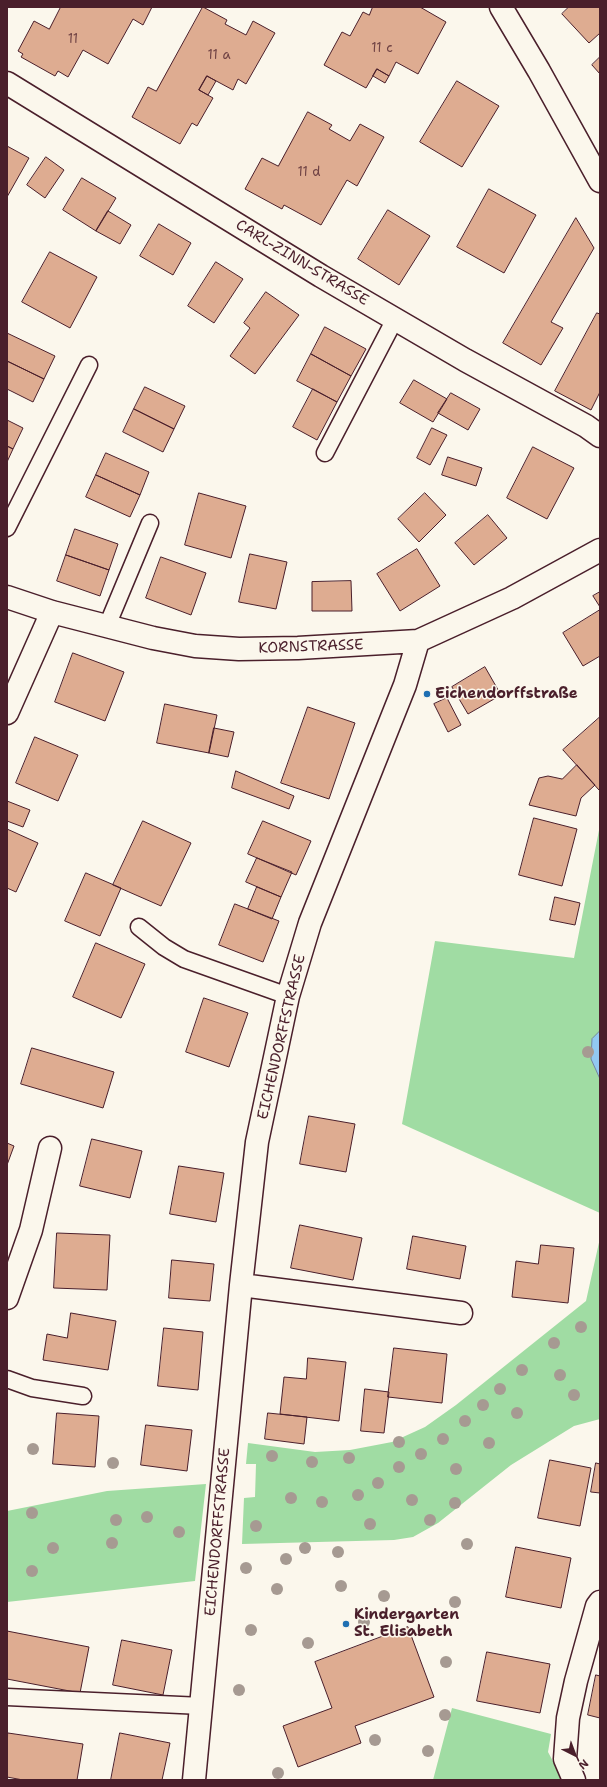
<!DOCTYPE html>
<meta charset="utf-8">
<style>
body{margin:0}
#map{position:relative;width:607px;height:1787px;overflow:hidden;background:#fbf7ec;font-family:"Shantell Sans",sans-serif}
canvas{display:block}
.frame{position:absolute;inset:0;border:8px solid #4a1f2b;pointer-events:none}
.north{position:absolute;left:555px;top:1735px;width:40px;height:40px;-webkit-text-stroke:3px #fbf7ec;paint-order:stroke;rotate:138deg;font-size:11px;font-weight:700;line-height:16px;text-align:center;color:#4a1f2b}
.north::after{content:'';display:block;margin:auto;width:14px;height:18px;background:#4a1f2b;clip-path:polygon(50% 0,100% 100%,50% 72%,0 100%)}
</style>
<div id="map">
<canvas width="607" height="1787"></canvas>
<div class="frame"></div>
<div class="north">N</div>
</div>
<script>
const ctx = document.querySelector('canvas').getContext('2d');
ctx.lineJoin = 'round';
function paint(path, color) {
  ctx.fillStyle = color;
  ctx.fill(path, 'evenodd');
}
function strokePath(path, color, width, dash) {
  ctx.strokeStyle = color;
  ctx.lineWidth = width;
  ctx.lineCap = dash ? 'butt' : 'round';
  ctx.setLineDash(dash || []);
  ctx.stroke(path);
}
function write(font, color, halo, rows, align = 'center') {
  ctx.font = font + ' "Shantell Sans",sans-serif';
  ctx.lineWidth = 3;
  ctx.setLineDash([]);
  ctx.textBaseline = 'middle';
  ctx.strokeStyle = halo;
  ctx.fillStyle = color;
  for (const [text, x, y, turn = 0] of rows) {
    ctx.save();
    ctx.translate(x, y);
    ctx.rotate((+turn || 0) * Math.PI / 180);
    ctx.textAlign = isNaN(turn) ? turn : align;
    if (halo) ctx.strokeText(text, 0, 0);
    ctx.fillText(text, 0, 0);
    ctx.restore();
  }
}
const green = new Path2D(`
 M 600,825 L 600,1213 L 402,1124 L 435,941 L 574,958 Z
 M 600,1238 L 600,1419 L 574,1426 L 511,1465 L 438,1523 L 413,1537 L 394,1540 L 242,1544 L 244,1498 L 255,1497 L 256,1464 L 246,1464 L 248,1443 L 315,1452 L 350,1450 L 392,1442 L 425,1427 L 456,1405 L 586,1301 Z
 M 206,1484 L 195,1581 L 7,1602 L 7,1511 L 107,1491 Z
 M 452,1708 L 551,1734 L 548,1752 L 563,1780 L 433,1780 Z`);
const water = new Path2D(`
 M 600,1031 L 600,1079 L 591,1059 L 592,1039 Z`);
const building = new Path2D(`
 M 61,7 L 152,7 L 143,25 L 133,19 L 108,64 L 83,50 L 68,77 L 58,71 L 55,76 L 21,57 L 23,54 L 18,51 L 34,21 L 49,29 Z
 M 203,7 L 227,20 L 225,24 L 246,35 L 253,21 L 275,33 L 246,84 L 238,79 L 233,90 L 207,76 L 199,90 L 213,98 L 197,126 L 192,123 L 180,144 L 132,117 L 148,87 L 156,91 Z
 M 373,7 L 420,7 L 446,22 L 418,74 L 396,62 L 389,76 L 377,69 L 366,88 L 324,65 L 342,32 L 350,36 L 363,12 L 369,15 Z
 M 569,7 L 600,7 L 600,33 L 589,43 L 562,14 Z
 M 600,57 L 600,74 L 592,65 Z
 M 377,69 L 389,76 L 385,83 L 373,76 Z
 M 207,76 L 216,81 L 208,95 L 199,90 Z
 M 457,81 L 499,106 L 462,167 L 420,142 Z
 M 308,112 L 332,125 L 329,129 L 350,141 L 360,124 L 384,137 L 357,186 L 347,180 L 321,225 L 284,205 L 282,209 L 245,189 L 262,158 L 278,166 Z
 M 7,146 L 29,158 L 7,197 Z
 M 46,157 L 64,170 L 45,198 L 27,185 Z
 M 82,178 L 116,198 L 96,231 L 63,210 Z
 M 489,189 L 536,215 L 504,273 L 457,247 Z
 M 388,210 L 430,236 L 399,285 L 358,259 Z
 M 108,211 L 131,225 L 120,244 L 96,231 Z
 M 576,218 L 594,248 L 551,322 L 563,328 L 541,365 L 503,343 Z
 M 159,224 L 191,243 L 173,275 L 140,256 Z
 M 50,252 L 97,277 L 70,328 L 22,302 Z
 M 216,262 L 243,279 L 214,323 L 188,306 Z
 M 266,292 L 299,315 L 255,374 L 230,356 L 250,328 L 244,323 Z
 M 597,313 L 600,314 L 600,392 L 591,410 L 555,391 Z
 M 325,327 L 366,349 L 351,376 L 311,354 Z
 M 7,333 L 55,356 L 44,379 L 7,361 Z
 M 311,354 L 351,376 L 337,402 L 297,381 Z
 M 7,361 L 44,379 L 33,402 L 7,389 Z
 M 414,380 L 447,399 L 433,422 L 400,403 Z
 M 145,387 L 185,406 L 174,429 L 134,409 Z
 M 313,389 L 337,402 L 317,440 L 293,427 Z
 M 451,393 L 480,409 L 468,430 L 438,413 Z
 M 134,409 L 174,429 L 163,452 L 123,432 Z
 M 7,420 L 23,428 L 13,449 L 7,446 Z
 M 432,428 L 447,435 L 430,465 L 417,458 Z
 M 7,446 L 13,449 L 7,462 Z
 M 533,447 L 574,468 L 547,519 L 507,498 Z
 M 106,453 L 149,472 L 140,495 L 96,475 Z
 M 448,457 L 482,468 L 476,486 L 442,475 Z
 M 96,475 L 140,495 L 130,517 L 86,497 Z
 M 199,493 L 246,506 L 231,558 L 185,545 Z
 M 425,493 L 446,515 L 419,542 L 398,519 Z
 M 488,515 L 507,538 L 474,565 L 455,543 Z
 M 75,529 L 118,544 L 109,570 L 66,555 Z
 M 417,549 L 440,586 L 400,611 L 377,574 Z
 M 250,554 L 287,562 L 276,609 L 239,602 Z
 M 66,555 L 109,570 L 100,596 L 57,581 Z
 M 161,557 L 206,573 L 191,615 L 146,598 Z
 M 351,581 L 352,611 L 312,611 L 312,582 Z
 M 600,592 L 600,607 L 593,596 Z
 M 600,610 L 600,656 L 583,666 L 563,633 Z
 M 73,653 L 124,672 L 105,721 L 55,702 Z
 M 485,667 L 501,695 L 468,714 L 452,687 Z
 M 447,698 L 461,725 L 448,732 L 434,704 Z
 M 165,704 L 217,715 L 209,753 L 157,743 Z
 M 308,707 L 355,723 L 329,799 L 281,783 Z
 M 600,717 L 600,789 L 599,790 L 563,750 Z
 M 214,728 L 234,732 L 228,757 L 209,753 Z
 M 35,737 L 78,755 L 58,801 L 16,783 Z
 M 577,765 L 595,785 L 581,798 L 576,816 L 529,805 L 539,778 L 548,776 L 562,779 Z
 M 236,771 L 294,796 L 289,809 L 232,788 Z
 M 7,801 L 30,810 L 23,827 L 7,821 Z
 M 534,818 L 577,829 L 562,886 L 519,875 Z
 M 143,821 L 191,843 L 161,906 L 113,885 Z
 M 263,821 L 311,841 L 296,875 L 248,854 Z
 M 7,829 L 38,843 L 16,892 L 7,888 Z
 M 257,858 L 292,872 L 281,897 L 246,882 Z
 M 86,873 L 121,888 L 100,936 L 65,921 Z
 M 257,887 L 281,897 L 272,919 L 248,909 Z
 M 555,897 L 580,903 L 575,925 L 550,920 Z
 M 235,904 L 279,921 L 263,962 L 219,945 Z
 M 96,943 L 145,964 L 121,1018 L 73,997 Z
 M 204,998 L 248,1013 L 229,1067 L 186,1052 Z
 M 32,1048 L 114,1072 L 103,1108 L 21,1084 Z
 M 309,1116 L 355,1124 L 346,1172 L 300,1164 Z
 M 92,1139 L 142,1151 L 130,1198 L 80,1186 Z
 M 7,1143 L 14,1146 L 7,1165 Z
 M 179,1166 L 224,1173 L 216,1222 L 170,1214 Z
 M 300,1225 L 362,1238 L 353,1280 L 291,1268 Z
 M 57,1233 L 110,1235 L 107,1290 L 54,1288 Z
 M 413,1236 L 466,1246 L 460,1279 L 407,1269 Z
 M 541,1245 L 574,1248 L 568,1303 L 512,1297 L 516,1261 L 538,1264 Z
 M 172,1260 L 214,1264 L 210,1301 L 169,1298 Z
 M 71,1313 L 116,1321 L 108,1370 L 43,1360 L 47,1334 L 67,1338 Z
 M 164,1328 L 203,1332 L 198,1390 L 158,1386 Z
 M 394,1348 L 447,1354 L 442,1403 L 388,1397 Z
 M 308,1358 L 346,1362 L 339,1421 L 280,1414 L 284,1377 L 306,1379 Z
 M 365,1389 L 389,1392 L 384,1433 L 361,1431 Z
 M 57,1413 L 99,1416 L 95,1467 L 53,1464 Z
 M 268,1413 L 307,1417 L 304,1444 L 265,1439 Z
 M 146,1425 L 192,1430 L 187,1471 L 141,1465 Z
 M 550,1460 L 591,1468 L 580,1526 L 538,1518 Z
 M 596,1463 L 600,1464 L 600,1493 L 591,1492 Z
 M 516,1547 L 571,1558 L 561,1608 L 506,1597 Z
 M 408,1627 L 434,1697 L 355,1726 L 361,1743 L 298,1767 L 283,1726 L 332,1708 L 315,1662 Z
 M 7,1631 L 89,1647 L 80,1693 L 7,1679 Z
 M 122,1640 L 172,1650 L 163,1695 L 113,1685 Z
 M 487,1652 L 550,1664 L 540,1713 L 477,1701 Z
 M 596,1675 L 600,1676 L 600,1718 L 588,1715 Z
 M 8,1733 L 83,1744 L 77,1780 L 23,1780 L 7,1777 Z
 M 120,1733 L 170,1743 L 162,1780 L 111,1780 Z`);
const service = new Path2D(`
 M 325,453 L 395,319
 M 7,528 L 89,365
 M 107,626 L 150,523
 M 139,927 L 164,947 L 184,959 L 288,996
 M 7,1379 L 32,1388 L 83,1396
 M 7,1697 L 202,1706`);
const minor = new Path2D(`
 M 7,83 L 321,276 L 465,360 L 586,426 L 600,436
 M 7,597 L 52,612 L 153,638 L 195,646 L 239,649 L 298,648 L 418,641 L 512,598 L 600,550
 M 7,713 L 52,612
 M 241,1285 L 461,1313
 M 7,1298 L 31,1230 L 50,1148
 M 194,1780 L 241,1285 L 257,1142 L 288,996 L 310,923 L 405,685 L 418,641
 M 574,1780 L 565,1759 L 568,1718 L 576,1681 L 597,1606 L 600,1602`);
const secondary = new Path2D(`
 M 501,7 L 539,71 L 600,181`);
const trees = [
 [588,1052],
 [581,1327],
 [554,1343],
 [522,1370],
 [560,1375],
 [500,1389],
 [574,1395],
 [483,1405],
 [517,1413],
 [465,1421],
 [443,1439],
 [399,1442],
 [489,1443],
 [33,1449],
 [421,1454],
 [272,1456],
 [349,1458],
 [312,1462],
 [113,1463],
 [399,1467],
 [456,1469],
 [378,1483],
 [358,1495],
 [291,1498],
 [412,1500],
 [322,1502],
 [455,1503],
 [32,1513],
 [147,1517],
 [116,1520],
 [430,1520],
 [370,1524],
 [256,1526],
 [179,1532],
 [112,1543],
 [467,1544],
 [53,1548],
 [305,1548],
 [338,1552],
 [286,1559],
 [246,1568],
 [32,1571],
 [341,1586],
 [277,1589],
 [384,1596],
 [455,1602],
 [364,1622],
 [251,1630],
 [308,1643],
 [446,1662],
 [239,1690],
 [445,1715],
 [375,1740],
 [428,1751],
 [278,1773]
];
const markers = [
 [427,694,4,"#1f6fb2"],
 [346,1624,4,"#1f6fb2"]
];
const numberNames = [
 ["11",73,40],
 ["11 c",382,49],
 ["11 a",219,56],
 ["11 d",309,173]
];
const streetNames = [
 ["CARL-ZINN-STRASSE",302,263,31],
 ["KORNSTRASSE",311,647,-2],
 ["EICHENDORFFSTRASSE",282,1037,-77],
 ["EICHENDORFFSTRASSE",218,1532,-85]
];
const poiNames = [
 ["Eichendorffstraße",435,694],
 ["Kindergarten",354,1615],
 ["St. Elisabeth",354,1632]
];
paint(green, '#a0dca3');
paint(water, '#92c9f1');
strokePath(water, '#7585a2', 1);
paint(building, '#deac91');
strokePath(building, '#4a1f2b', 1);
strokePath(service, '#4a1f2b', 19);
strokePath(minor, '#4a1f2b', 25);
strokePath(secondary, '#4a1f2b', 25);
strokePath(service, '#fbf7ec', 16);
strokePath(minor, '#fbf7ec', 22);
strokePath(secondary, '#fbf7ec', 22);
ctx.fillStyle = '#a69a92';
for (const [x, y] of trees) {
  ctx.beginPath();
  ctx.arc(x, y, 6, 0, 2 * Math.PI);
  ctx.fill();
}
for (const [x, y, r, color] of markers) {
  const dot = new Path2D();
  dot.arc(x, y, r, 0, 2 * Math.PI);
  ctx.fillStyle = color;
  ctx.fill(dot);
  strokePath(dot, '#fbf7ec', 1.5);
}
write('13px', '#6f4244', null, numberNames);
write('15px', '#4a1f2b', '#fbf7ec', streetNames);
write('bold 15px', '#4a1f2b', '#fbf7ec', poiNames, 'left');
</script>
